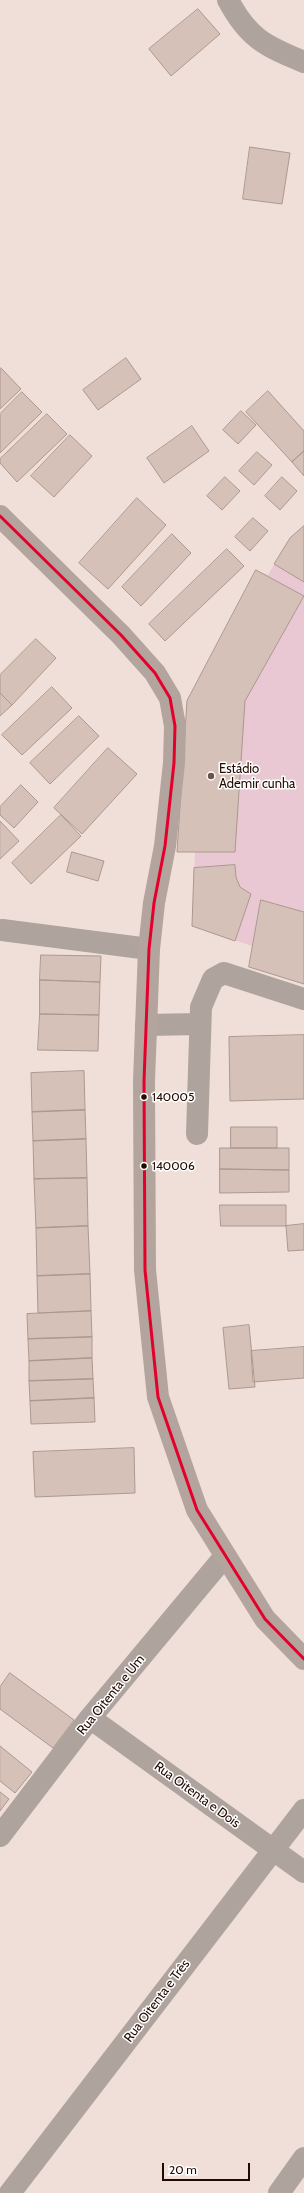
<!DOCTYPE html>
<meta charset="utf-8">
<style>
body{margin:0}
#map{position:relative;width:304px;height:2193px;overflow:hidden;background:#efdfd8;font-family:Cabin,sans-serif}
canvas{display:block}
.scale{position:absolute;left:162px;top:2163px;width:88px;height:18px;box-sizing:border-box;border:2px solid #230a01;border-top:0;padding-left:5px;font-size:12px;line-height:14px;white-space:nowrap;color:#230a01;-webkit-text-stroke:3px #fff;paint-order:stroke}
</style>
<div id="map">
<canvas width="304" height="2193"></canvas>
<div class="scale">20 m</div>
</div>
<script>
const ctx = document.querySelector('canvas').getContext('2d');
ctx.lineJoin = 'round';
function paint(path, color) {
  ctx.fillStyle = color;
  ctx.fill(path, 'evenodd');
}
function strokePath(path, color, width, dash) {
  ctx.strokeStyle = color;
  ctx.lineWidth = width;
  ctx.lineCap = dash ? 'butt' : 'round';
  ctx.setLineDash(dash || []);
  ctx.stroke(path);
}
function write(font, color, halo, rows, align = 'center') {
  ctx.font = font + ' Cabin,sans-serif';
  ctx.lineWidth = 3;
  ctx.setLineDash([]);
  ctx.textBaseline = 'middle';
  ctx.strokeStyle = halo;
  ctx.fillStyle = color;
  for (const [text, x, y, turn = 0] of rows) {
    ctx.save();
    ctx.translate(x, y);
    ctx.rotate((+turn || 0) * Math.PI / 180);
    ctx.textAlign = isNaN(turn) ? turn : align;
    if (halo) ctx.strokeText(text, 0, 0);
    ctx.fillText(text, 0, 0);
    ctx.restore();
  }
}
const green = new Path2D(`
 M 304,526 L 304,984 L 249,967 L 252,946 L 192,926 L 195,852 L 177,852 L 187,701 L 256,570 L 268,575 L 290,538 Z`);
const building = new Path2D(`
 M 198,9 L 220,34 L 171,76 L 149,49 Z
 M 250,147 L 290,153 L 282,204 L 243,199 Z
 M 126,358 L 141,379 L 98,410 L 83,390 Z
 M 1,368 L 21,389 L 0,409 L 0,369 Z
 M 268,391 L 304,431 L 304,451 L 292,462 L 246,412 Z
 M 22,392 L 42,412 L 0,453 L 0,414 Z
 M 241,411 L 256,425 L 238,444 L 223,430 Z
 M 47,414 L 67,434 L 17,482 L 0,463 L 0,459 Z
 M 192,426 L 209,451 L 164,483 L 147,458 Z
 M 70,435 L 92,456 L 54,497 L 31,476 Z
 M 304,451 L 304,476 L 292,462 Z
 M 257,452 L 272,465 L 254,485 L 239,471 Z
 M 225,477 L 240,491 L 222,510 L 207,496 Z
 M 282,477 L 297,491 L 280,510 L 265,496 Z
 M 137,498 L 166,525 L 108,589 L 79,563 Z
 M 253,518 L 268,531 L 250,551 L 235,537 Z
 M 304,526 L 304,582 L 274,564 L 290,538 Z
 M 172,534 L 191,553 L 141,606 L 122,587 Z
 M 227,549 L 244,566 L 165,641 L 149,624 Z
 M 256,570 L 304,596 L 245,701 L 235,852 L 177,852 L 187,701 Z
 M 36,639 L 56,658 L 12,705 L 0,693 L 0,675 Z
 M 52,687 L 72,708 L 22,755 L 2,735 Z
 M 0,693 L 12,705 L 0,716 Z
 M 79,716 L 99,736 L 50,784 L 30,763 Z
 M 108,748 L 137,774 L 82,834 L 54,808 Z
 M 21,785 L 38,802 L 14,828 L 0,815 L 0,807 Z
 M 61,815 L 81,836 L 31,884 L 12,863 Z
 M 0,821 L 19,841 L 0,859 Z
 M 72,852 L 104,861 L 98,881 L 67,872 Z
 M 235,865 L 236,877 L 240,887 L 251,894 L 235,941 L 192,926 L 194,868 Z
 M 261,900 L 304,912 L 304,984 L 249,967 Z
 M 41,955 L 101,956 L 100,982 L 40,980 Z
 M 40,980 L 100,982 L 99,1015 L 40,1014 Z
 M 40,1014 L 99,1015 L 98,1051 L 38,1050 Z
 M 304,1035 L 304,1099 L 230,1101 L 229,1037 Z
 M 84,1071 L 85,1110 L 32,1112 L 31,1073 Z
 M 85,1110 L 86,1139 L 33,1141 L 32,1112 Z
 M 231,1127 L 277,1127 L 277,1148 L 231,1148 Z
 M 86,1139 L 87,1178 L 34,1179 L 33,1141 Z
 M 220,1148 L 289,1148 L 289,1170 L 220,1169 Z
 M 220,1169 L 289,1170 L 289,1192 L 220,1193 Z
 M 87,1178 L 88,1226 L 36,1228 L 34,1179 Z
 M 220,1205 L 286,1205 L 286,1226 L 221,1226 Z
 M 304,1224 L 304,1250 L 288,1251 L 286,1226 Z
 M 88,1226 L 90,1274 L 37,1276 L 36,1228 Z
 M 90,1274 L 91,1311 L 38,1313 L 37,1276 Z
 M 91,1311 L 92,1337 L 28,1339 L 27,1314 Z
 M 249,1325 L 255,1387 L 229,1389 L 223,1328 Z
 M 92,1337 L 92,1358 L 29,1361 L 28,1339 Z
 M 304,1347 L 304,1378 L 253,1382 L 251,1351 Z
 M 92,1358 L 93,1379 L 29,1381 L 29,1361 Z
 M 93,1379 L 94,1398 L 30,1401 L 29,1381 Z
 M 94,1398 L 95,1422 L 31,1424 L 30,1401 Z
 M 134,1448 L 135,1493 L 35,1497 L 33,1452 Z
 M 10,1673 L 74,1720 L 53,1748 L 0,1709 L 0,1687 Z
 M 0,1746 L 32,1772 L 15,1793 L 0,1781 Z
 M 0,1792 L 9,1799 L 0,1811 Z`);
const minor = new Path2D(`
 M 228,0 C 248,38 265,46 304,62
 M 2,930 L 149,949
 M 146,1025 L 200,1024
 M 197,1134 L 201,1007 L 213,979 L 224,973 L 304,999
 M 90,1718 L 304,1872
 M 0,1836 L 90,1718 L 225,1556
 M 10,2193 L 304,1810
 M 279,2193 L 304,2158`);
const major = new Path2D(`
 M 0,516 L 121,635 L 155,673 L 170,698 L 175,726 L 174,763 L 165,846 L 154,903 L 149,949 L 144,1081 L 145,1270 L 158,1397 L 197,1510 L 265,1619 L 304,1659`);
const bus1 = new Path2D(`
 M 0,516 L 121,635 L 155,673 L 170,698 L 175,726 L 174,763 L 165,846 L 154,903 L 149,949 L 144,1081 L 145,1270 L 158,1397 L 197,1510 L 265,1619 L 304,1659`);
const markers = [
 [211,776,4,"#6a554c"],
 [144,1097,3.5,"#230a01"],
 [144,1166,3.5,"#230a01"]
];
const busNames = [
 ["140005",152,1097],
 ["140006",152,1166]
];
const poiNames = [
 ["Estádio",219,769],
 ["Ademir cunha",219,784]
];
const streetNames = [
 ["Rua Oitenta e Um",111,1695,-51],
 ["Rua Oitenta e Dois",197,1795,36],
 ["Rua Oitenta e Três",157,2001,-53]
];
paint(green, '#eac8d3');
paint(building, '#d5c1b8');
strokePath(building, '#ab988f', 1);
strokePath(minor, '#aea39d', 22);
strokePath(major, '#b3a49d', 22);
strokePath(bus1, '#e4002b', 3);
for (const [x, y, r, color] of markers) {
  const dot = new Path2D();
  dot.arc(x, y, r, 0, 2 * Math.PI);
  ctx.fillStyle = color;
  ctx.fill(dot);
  strokePath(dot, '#fff', 1.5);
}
write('12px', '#230a01', '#fff', busNames, 'left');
write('13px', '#230a01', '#fff', poiNames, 'left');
write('13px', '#230a01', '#fff', streetNames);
</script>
